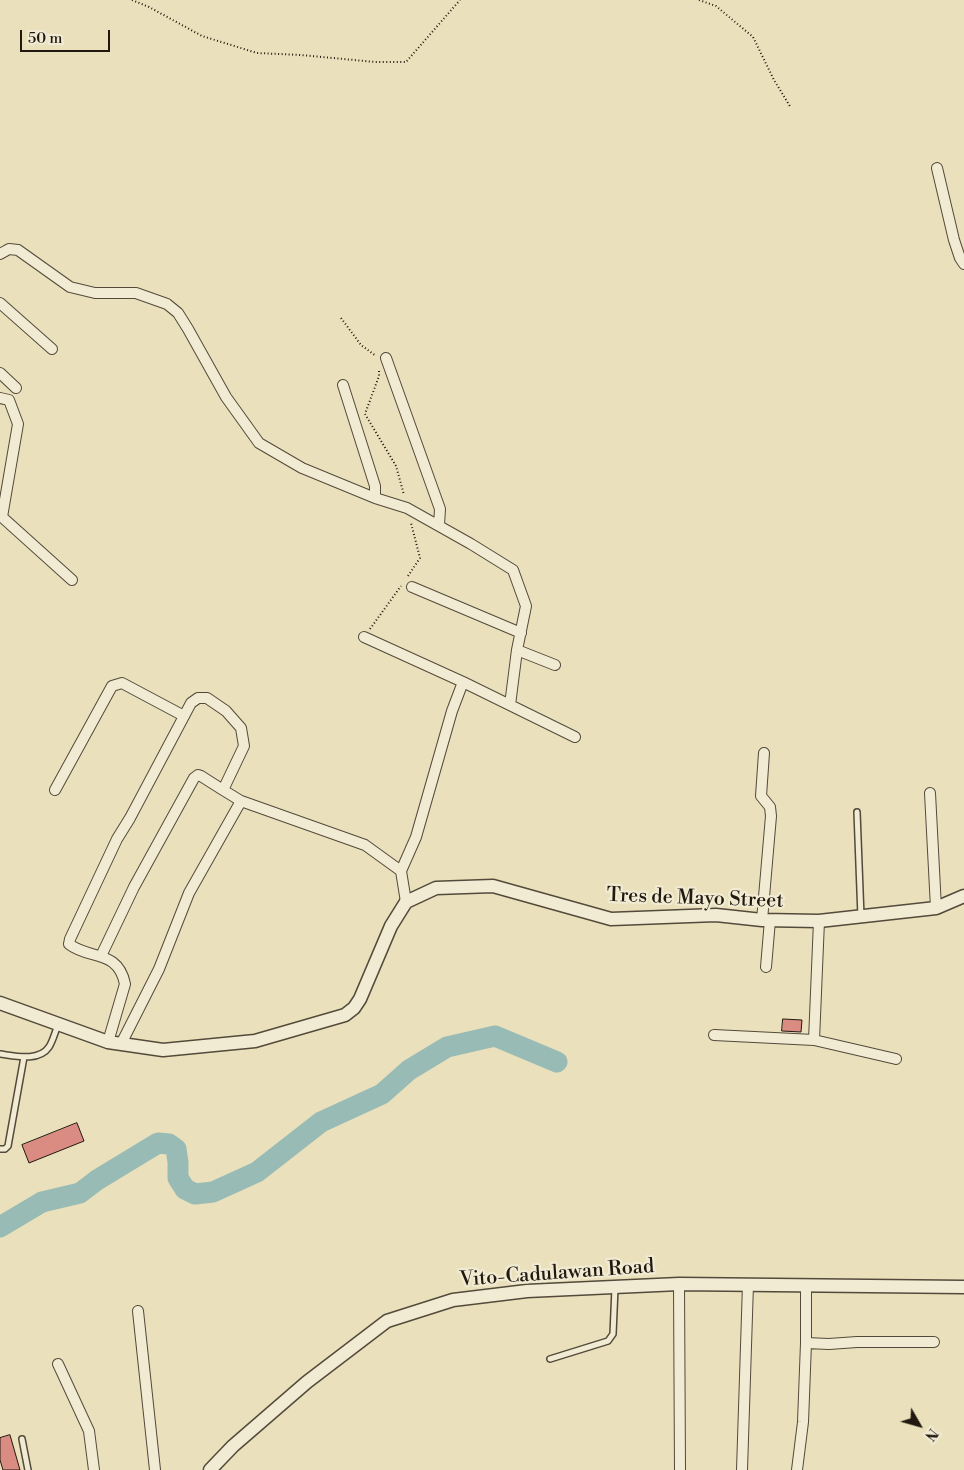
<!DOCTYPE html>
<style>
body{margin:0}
#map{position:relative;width:964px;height:1470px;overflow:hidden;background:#eae0bb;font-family:"Libre Bodoni",serif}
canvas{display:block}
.north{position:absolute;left:894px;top:1400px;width:50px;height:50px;-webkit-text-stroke:4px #f1ebd3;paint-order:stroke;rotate:128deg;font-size:14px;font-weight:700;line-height:20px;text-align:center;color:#211810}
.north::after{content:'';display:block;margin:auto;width:18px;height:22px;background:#211810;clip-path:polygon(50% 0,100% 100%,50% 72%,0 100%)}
.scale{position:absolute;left:20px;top:30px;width:90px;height:22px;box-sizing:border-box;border:2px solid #211810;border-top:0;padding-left:6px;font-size:15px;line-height:18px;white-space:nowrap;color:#211810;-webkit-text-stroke:4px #f1ebd3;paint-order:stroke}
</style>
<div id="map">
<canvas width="964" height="1470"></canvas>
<div class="north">N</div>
<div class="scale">50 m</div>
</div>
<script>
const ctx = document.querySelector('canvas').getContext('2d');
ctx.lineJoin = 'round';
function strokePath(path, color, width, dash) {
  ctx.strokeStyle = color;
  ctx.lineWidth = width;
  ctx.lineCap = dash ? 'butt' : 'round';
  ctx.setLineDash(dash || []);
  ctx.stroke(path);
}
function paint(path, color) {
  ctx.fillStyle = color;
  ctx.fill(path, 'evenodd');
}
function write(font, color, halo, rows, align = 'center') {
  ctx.font = font + ' "Libre Bodoni",serif';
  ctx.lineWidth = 4.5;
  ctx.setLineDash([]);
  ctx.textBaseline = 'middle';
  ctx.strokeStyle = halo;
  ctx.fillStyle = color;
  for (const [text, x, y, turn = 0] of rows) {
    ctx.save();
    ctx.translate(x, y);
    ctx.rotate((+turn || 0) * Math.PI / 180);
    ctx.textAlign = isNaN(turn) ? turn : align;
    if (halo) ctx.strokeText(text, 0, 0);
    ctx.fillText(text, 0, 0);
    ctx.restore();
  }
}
const river = new Path2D(`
 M 0,1227 L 42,1202 L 80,1193 L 97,1180 L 158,1143 L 169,1144 L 176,1149 L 178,1162 L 178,1178 L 185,1189 L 195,1194 L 213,1192 L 257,1172 L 321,1122 L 382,1094 L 409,1070 L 447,1047 L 495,1036 L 557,1062`);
const building = new Path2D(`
 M 783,1019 L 802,1020 L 801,1032 L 782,1031 Z
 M 77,1123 L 84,1141 L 29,1163 L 22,1145 Z
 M 10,1435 L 20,1470 L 3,1470 L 0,1460 L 0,1438 Z`);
const path = new Path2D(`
 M 132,0 L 149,7 L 202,36 L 257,53 L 301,55 L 375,62 L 406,62 L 460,0
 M 699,0 L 716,6 L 753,37 L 774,80 L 791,108
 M 341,318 L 361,345 L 376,356
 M 379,371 L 379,376 L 365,414 L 396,466 L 404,495
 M 408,576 L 420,558 L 411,523
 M 370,629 L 401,586`);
const service = new Path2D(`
 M 857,812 L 861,917
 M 0,1054 C 15,1056 39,1062 49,1047 C 53,1041 55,1032 58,1025
 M 0,1149 L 5,1149 L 8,1146 L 24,1057
 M 550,1359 L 608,1341 L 613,1334 L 615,1288
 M 22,1439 L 28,1470`);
const minor = new Path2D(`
 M 937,168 L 954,240 L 960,258 L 964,264
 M 0,254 L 9,249 L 18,250 L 70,287 L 95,293 L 136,293 L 167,304 L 178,313 L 188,329 L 226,397 L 259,443 L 302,468 L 375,498 L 407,508 L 471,544 L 513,570 L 526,606 L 517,650 L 510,705
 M 0,303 L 52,349
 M 386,358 L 440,509 L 439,525
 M 0,373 L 16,388
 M 343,385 L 375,486 L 375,498
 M 0,398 L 9,400 L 18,424 L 2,517 L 72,580
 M 412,587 L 521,633
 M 364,637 L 463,682 L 575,737
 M 517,650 L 555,665
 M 55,790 L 112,686 L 122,683 L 184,716
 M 930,793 L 936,908
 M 406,902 L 401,871 L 416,837 L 452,711 L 463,682
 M 762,920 L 771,816 L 770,807 L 761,796 L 764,753
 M 101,956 L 134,887 L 194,778 L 198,775 L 201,776 L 223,790
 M 766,967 L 770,920
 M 714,1035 L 814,1040 L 896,1059
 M 814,1040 L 819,921
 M 108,1042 L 125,984 C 118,949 89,960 69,944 L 70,939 L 117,839 L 130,818 L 191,703 L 198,698 L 207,698 L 226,711 L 241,728 L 244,746 L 223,790 L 241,801 L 365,845 L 401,871
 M 121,1044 L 159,969 L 189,893 L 241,801
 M 679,1284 L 680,1470
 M 138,1311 L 155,1470
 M 806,1343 L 829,1344 L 857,1342 L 934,1342
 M 58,1364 L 89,1431 L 94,1470
 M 742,1470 L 748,1284
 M 797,1470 L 803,1422 L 806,1343 L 806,1285`);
const tertiary = new Path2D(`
 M 0,1003 L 108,1042 L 163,1050 L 255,1041 L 345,1015 L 354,1008 L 360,999 L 391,926 L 406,902 L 436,888 L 493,886 L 611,919 L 716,915 L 762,920 L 819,921 L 936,908 L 964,896
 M 210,1470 L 233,1446 L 307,1382 L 387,1321 L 453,1300 L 527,1291 L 679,1284 L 964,1287`);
const streetNames = [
 ["Tres de Mayo Street",695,899,2],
 ["Vito-Cadulawan Road",557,1274,-4]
];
strokePath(river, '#98bcb5', 21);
paint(building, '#da8c82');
strokePath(building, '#211810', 1);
strokePath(service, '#534a3b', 8);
strokePath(minor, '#534a3b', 12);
strokePath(tertiary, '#534a3b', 15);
strokePath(path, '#211810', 2, [1, 2.5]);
strokePath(service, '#f1ebd3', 5);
strokePath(minor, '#f1ebd3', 10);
strokePath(tertiary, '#f1ebd3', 12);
write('20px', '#211810', '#f1ebd3', streetNames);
</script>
